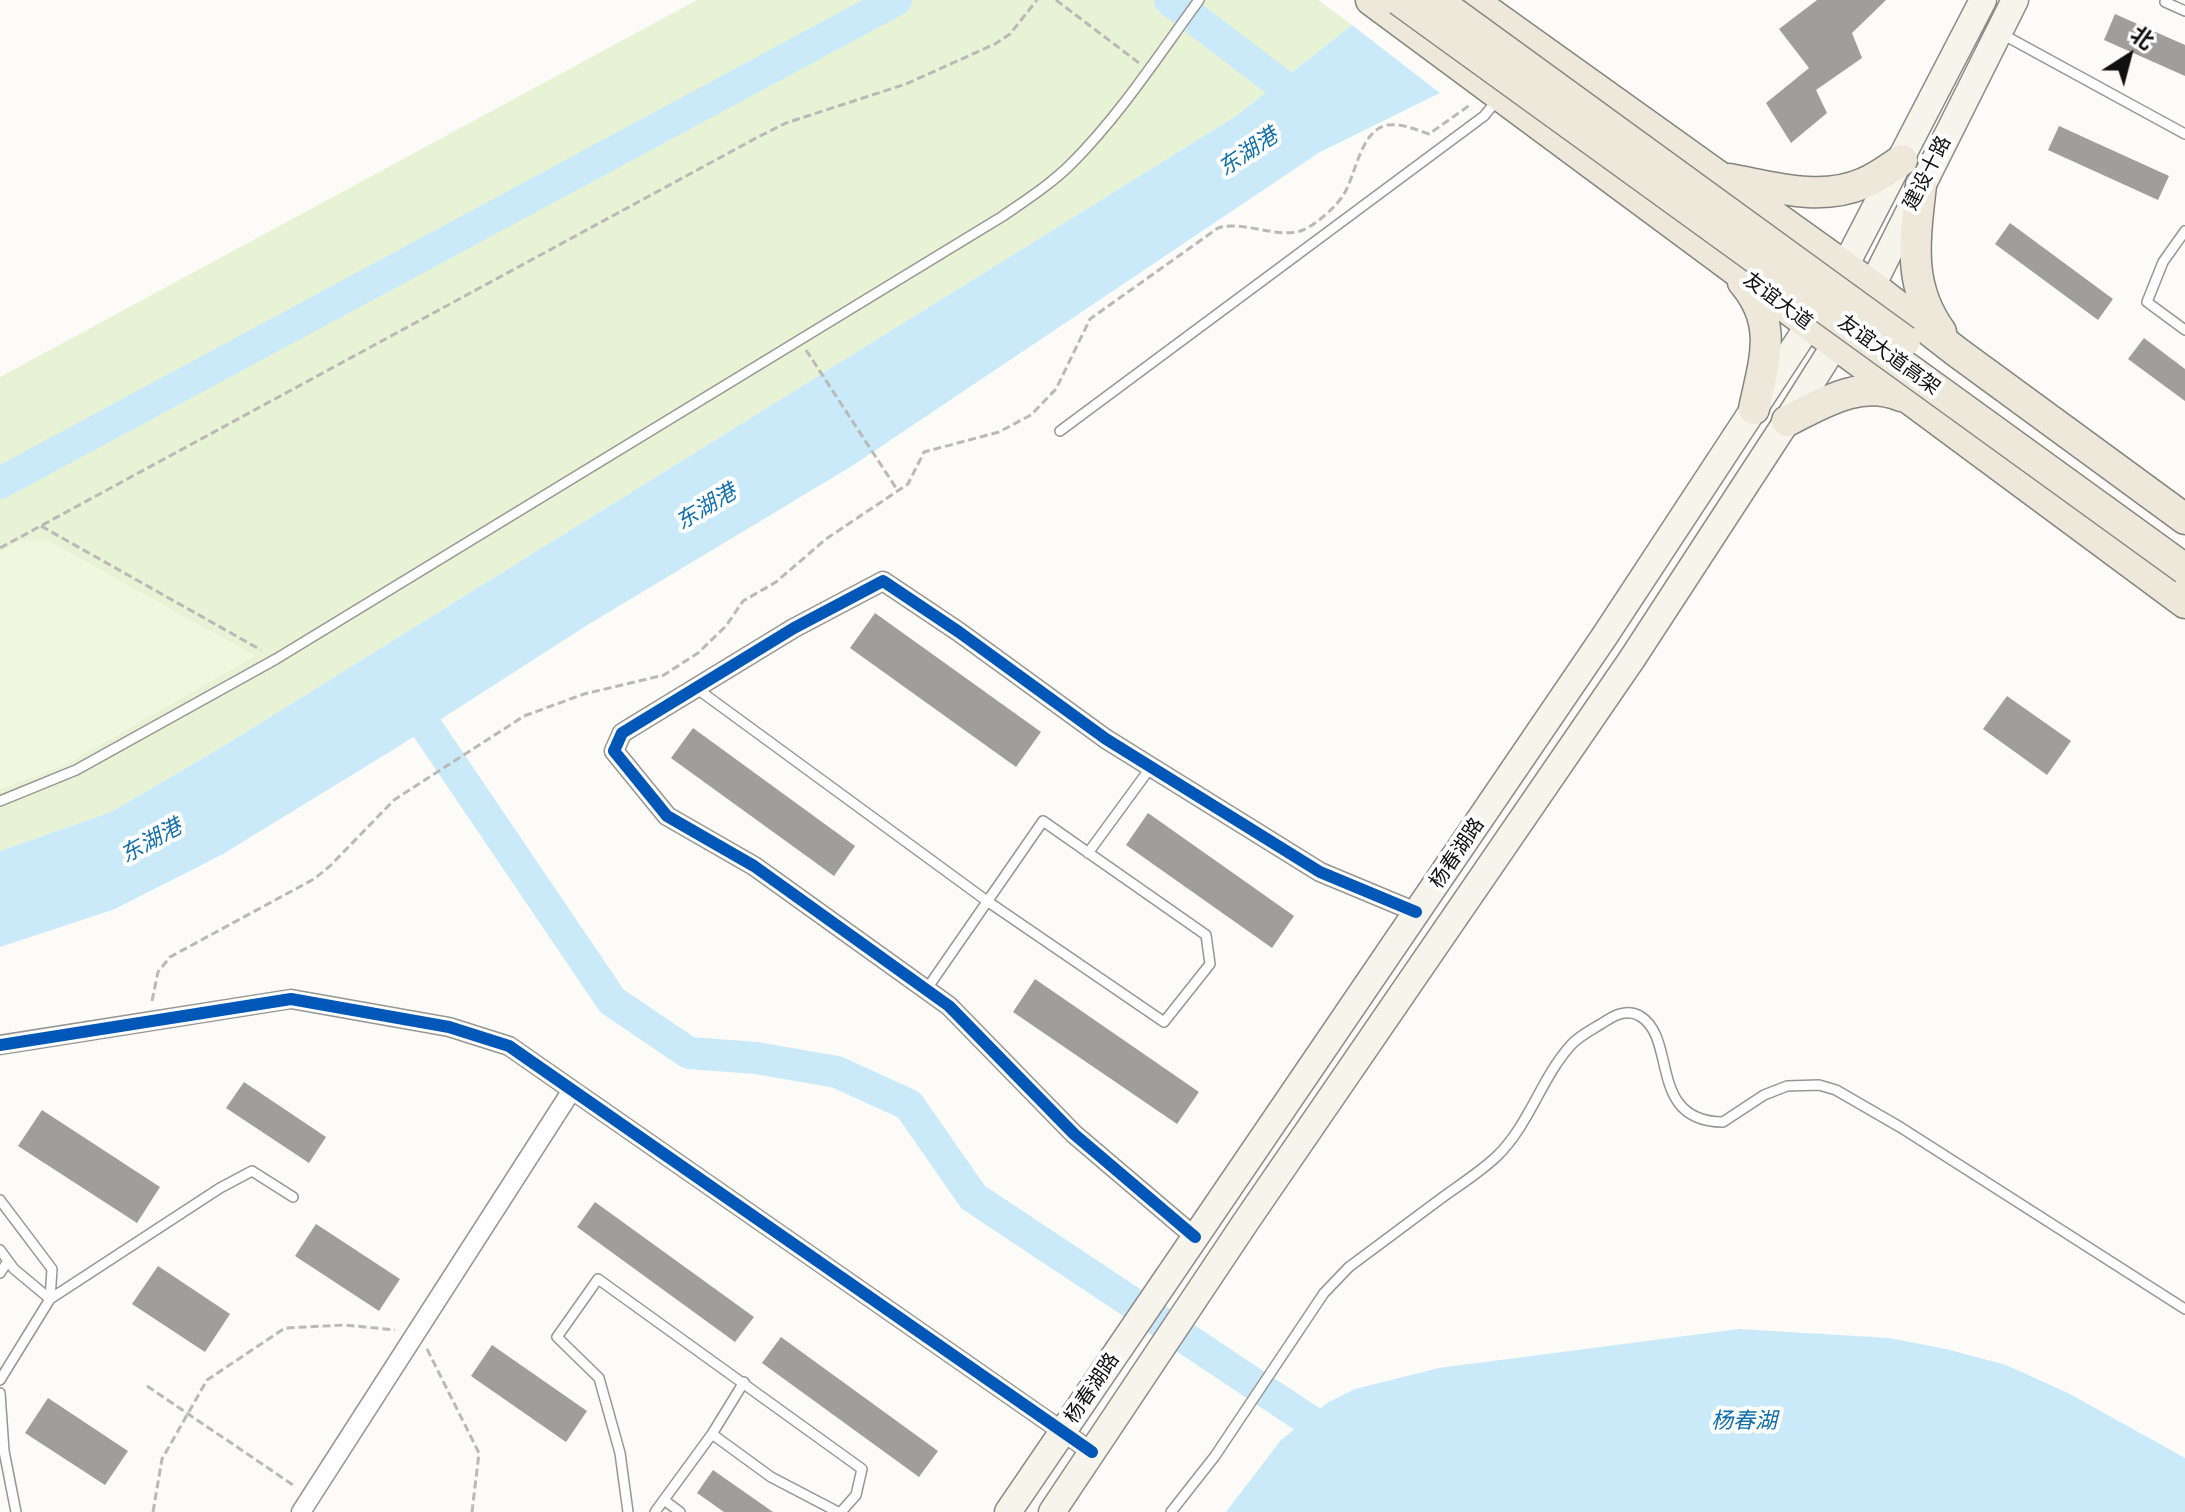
<!DOCTYPE html>
<meta charset="utf-8">
<style>
body{margin:0}
#map{position:relative;width:2185px;height:1512px;overflow:hidden;background:#fcfbf7;font-family:"Playfair Display","Noto Sans SC",serif}
canvas{display:block}
.north{position:absolute;left:2089px;top:16px;width:80px;height:80px;-webkit-text-stroke:6px #fff;paint-order:stroke;rotate:36deg;font-size:22px;font-weight:700;line-height:32px;text-align:center;color:#101010}
.north::after{content:'';display:block;margin:auto;width:28px;height:36px;background:#101010;clip-path:polygon(50% 0,100% 100%,50% 72%,0 100%)}
</style>
<div id="map">
<canvas width="2185" height="1512"></canvas>
<div class="north">北</div>
</div>
<script>
const ctx = document.querySelector('canvas').getContext('2d');
ctx.lineJoin = 'round';
function paint(path, color) {
  ctx.fillStyle = color;
  ctx.fill(path, 'evenodd');
}
function strokePath(path, color, width, dash) {
  ctx.strokeStyle = color;
  ctx.lineWidth = width;
  ctx.lineCap = dash ? 'butt' : 'round';
  ctx.setLineDash(dash || []);
  ctx.stroke(path);
}
function write(font, color, halo, rows, align = 'center') {
  ctx.font = font + ' "Playfair Display","Noto Sans SC",serif';
  ctx.lineWidth = 8;
  ctx.setLineDash([]);
  ctx.textBaseline = 'middle';
  ctx.strokeStyle = halo;
  ctx.fillStyle = color;
  for (const [text, x, y, turn = 0] of rows) {
    ctx.save();
    ctx.translate(x, y);
    ctx.rotate((+turn || 0) * Math.PI / 180);
    ctx.textAlign = isNaN(turn) ? turn : align;
    if (halo) ctx.strokeText(text, 0, 0);
    ctx.fillText(text, 0, 0);
    ctx.restore();
  }
}
const green = new Path2D(`
 M 697,0 L 1318,0 L 1352,25 L 1236,116 L 217,750 L 111,812 L 0,851 L 0,377 Z`);
const pitch = new Path2D(`
 M 33,539 L 49,541 L 255,656 L 65,765 L 0,789 L 0,552 L 20,541 Z`);
const water = new Path2D(`
 M 1352,25 L 1440,93 L 1320,152 L 852,466 L 589,624 L 396,748 L 223,854 L 115,909 L 0,947 L 0,851 L 111,812 L 217,750 L 1236,116 Z
 M 1739,1329 L 1889,1338 L 1946,1349 L 2006,1365 L 2068,1393 L 2185,1458 L 2185,1512 L 1226,1512 L 1281,1440 L 1327,1403 L 1355,1389 L 1439,1368 Z`);
const river = new Path2D(`
 M 1170,0 L 1312,108
 M 0,483 L 896,0
 M 404,694 L 612,1001 L 689,1053 L 756,1058 L 837,1072 L 909,1105 L 973,1197 L 1343,1443`);
const building = new Path2D(`
 M 1817,0 L 1886,0 L 1852,33 L 1862,58 L 1816,90 L 1827,113 L 1791,143 L 1766,103 L 1809,68 L 1779,29 Z
 M 2115,14 L 2185,45 L 2185,76 L 2104,40 Z
 M 2059,126 L 2169,176 L 2158,200 L 2048,150 Z
 M 2010,223 L 2113,299 L 2098,320 L 1995,244 Z
 M 2144,338 L 2185,369 L 2185,401 L 2128,359 Z
 M 875,613 L 1041,732 L 1016,767 L 850,648 Z
 M 2007,696 L 2071,741 L 2047,775 L 1983,729 Z
 M 693,728 L 855,846 L 834,876 L 671,758 Z
 M 1148,813 L 1294,916 L 1272,948 L 1126,845 Z
 M 1035,979 L 1199,1092 L 1177,1124 L 1013,1012 Z
 M 244,1082 L 326,1137 L 309,1163 L 226,1108 Z
 M 42,1110 L 160,1187 L 137,1223 L 18,1146 Z
 M 595,1202 L 754,1317 L 735,1342 L 577,1227 Z
 M 316,1224 L 400,1279 L 379,1311 L 295,1256 Z
 M 158,1266 L 230,1314 L 205,1352 L 132,1304 Z
 M 781,1337 L 938,1451 L 919,1477 L 762,1363 Z
 M 492,1345 L 587,1411 L 566,1442 L 471,1376 Z
 M 48,1398 L 128,1451 L 105,1485 L 25,1433 Z
 M 713,1470 L 773,1512 L 724,1512 L 697,1493 Z`);
const path = new Path2D(`
 M 1056,0 L 1139,63
 M 806,350 L 898,491
 M 41,526 L 261,650
 M 0,548 L 758,137 L 786,123 L 906,84 L 995,44 L 1010,34 L 1037,0
 M 152,1001 L 158,972 L 170,957 L 314,879 L 330,866 L 394,800 L 524,716 L 584,694 L 664,675 L 698,653 L 726,626 L 743,601 L 776,582 L 826,539 L 908,484 L 924,452 L 999,432 L 1031,415 L 1056,389 L 1090,319 L 1218,228 C 1244,220 1279,240 1303,230 C 1317,224 1336,207 1344,194 C 1356,174 1361,129 1388,125 C 1401,123 1417,130 1429,134 L 1470,105
 M 427,1349 L 479,1453 L 472,1512
 M 147,1386 L 296,1487
 M 153,1512 L 162,1459 L 207,1380 L 285,1328 L 345,1325 L 395,1330`);
const service = new Path2D(`
 M 2165,2 L 2185,11
 M 2002,34 L 2185,134
 M 2185,231 L 2163,262 L 2147,302 L 2185,330
 M 1060,431 L 1484,116 L 1498,99
 M 696,688 L 987,901 L 1164,1022 L 1210,964 L 1206,935 L 1043,821 L 926,990
 M 0,801 L 76,770 L 276,659 L 1003,216 C 1026,200 1051,184 1071,164 C 1120,115 1158,56 1199,0
 M 1088,853 L 1151,767
 M 0,1200 L 52,1269 L 50,1299 L 14,1269 L 0,1250
 M 0,1273 L 8,1261
 M 0,1380 L 50,1299 L 220,1188 L 252,1171 L 293,1197
 M 744,1382 L 712,1434 L 771,1477 L 838,1512
 M 0,1393 L 4,1451 L 16,1512
 M 664,1500 L 680,1512
 M 628,1512 L 620,1453 L 599,1378 L 557,1337 L 598,1279 L 862,1469 L 856,1495 L 841,1512
 M 655,1512 L 712,1434
 M 1171,1512 L 1215,1456 L 1324,1293 L 1349,1267 C 1380,1244 1412,1220 1443,1197 C 1461,1184 1480,1172 1496,1157 C 1529,1126 1541,1078 1571,1045 C 1579,1036 1591,1030 1601,1024 C 1613,1016 1626,1008 1640,1016 C 1678,1039 1647,1121 1723,1122 L 1764,1095 L 1787,1086 L 1819,1085 L 1836,1090 L 1900,1127 L 2185,1309`);
const minor = new Path2D(`
 M 0,1045 L 291,999 L 449,1027 L 509,1046 L 1092,1452
 M 1195,1237 L 1074,1134 L 949,1006 L 754,866 L 667,816 L 614,751 L 622,733 L 794,628 L 883,581 L 959,632 L 1106,739 L 1320,872 L 1416,912
 M 301,1512 L 572,1090`);
const secondary = new Path2D(`
 M 1008,1512 L 1604,637 L 1809,325 L 1844,268 L 1983,0
 M 1052,1512 L 1247,1220 L 1632,659 L 1787,421 L 1872,286 L 2015,0`);
const primary = new Path2D(`
 M 1371,0 L 2185,603
 M 1472,0 L 1872,286 L 1957,352 L 2185,519
 M 1729,179 C 1773,187 1821,202 1864,183 C 1877,178 1890,168 1902,160
 M 1921,185 C 1915,240 1907,285 1941,332
 M 1743,282 C 1779,324 1764,361 1754,409
 M 1787,421 C 1823,403 1860,379 1901,396`);
const primaryBridge = new Path2D(`
 M 1399,0 L 2185,569
 M 1436,0 L 1905,341`);
const cycleway = new Path2D(`
 M 0,1045 L 291,999 L 449,1027 L 509,1046 L 1092,1452
 M 1195,1237 L 1074,1134 L 949,1006 L 754,866 L 667,816 L 614,751 L 622,733 L 794,628 L 883,581 L 959,632 L 1106,739 L 1320,872 L 1416,912`);
const streetNames = [
 ["建设十路",1927,173,-63],
 ["友谊大道",1778,301,37],
 ["友谊大道高架",1889,355,36],
 ["杨春湖路",1457,853,-56],
 ["杨春湖路",1092,1388,-56]
];
const waterNames = [
 ["东湖港",1248,152,-34],
 ["东湖港",706,507,-31],
 ["东湖港",151,841,-29],
 ["杨春湖",1744,1421]
];
paint(green, '#e8f3d5');
paint(pitch, '#f1f7df');
paint(water, '#caeaf9');
strokePath(river, '#caeaf9', 32);
paint(building, '#a09e9c');
strokePath(service, '#969694', 12);
strokePath(minor, '#969694', 21);
strokePath(secondary, '#8d8c8b', 29);
strokePath(primary, '#848381', 33);
strokePath(path, '#b9b9b8', 3, [8, 4]);
strokePath(service, '#fffefe', 9);
strokePath(minor, '#fffefe', 18);
strokePath(secondary, '#f6f4eb', 26);
strokePath(primary, '#eee8da', 30);
strokePath(primaryBridge, '#848381', 33, []);
strokePath(primaryBridge, '#eee8da', 30);
strokePath(cycleway, '#0057b8', 12);
write('20px', '#101010', '#fff', streetNames);
write('italic 22px', '#106fac', '#fff', waterNames);
</script>
